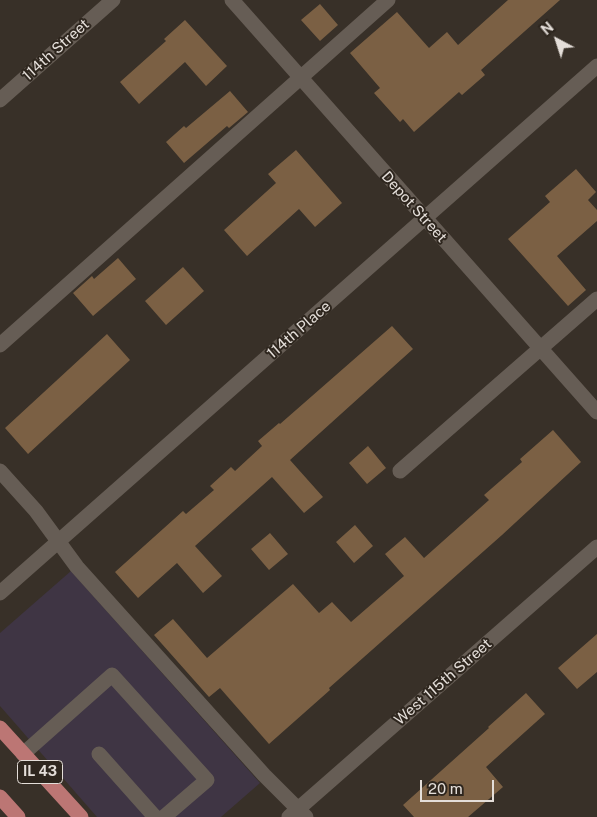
<!DOCTYPE html>
<style>
body{margin:0}
#map{position:relative;width:597px;height:817px;overflow:hidden;background:#383028;font-family:"Public Sans",sans-serif}
canvas{display:block}
.north{position:absolute;left:532px;top:15px;width:50px;height:50px;-webkit-text-stroke:4px #2e261e;paint-order:stroke;rotate:320deg;font-size:14px;font-weight:700;line-height:20px;text-align:center;color:#e4ded9}
.north::after{content:'';display:block;margin:auto;width:18px;height:22px;background:#e4ded9;clip-path:polygon(50% 0,100% 100%,50% 72%,0 100%)}
.scale{position:absolute;left:420px;top:780px;width:74px;height:22px;box-sizing:border-box;border:2px solid #e4ded9;border-top:0;padding-left:6px;font-size:15px;line-height:18px;white-space:nowrap;color:#e4ded9;-webkit-text-stroke:4px #2e261e;paint-order:stroke}
</style>
<div id="map">
<canvas width="597" height="817"></canvas>
<div class="north">N</div>
<div class="scale">20 m</div>
</div>
<script>
const ctx = document.querySelector('canvas').getContext('2d');
ctx.lineJoin = 'round';
function paint(path, color) {
  ctx.fillStyle = color;
  ctx.fill(path, 'evenodd');
}
function strokePath(path, color, width, dash) {
  ctx.strokeStyle = color;
  ctx.lineWidth = width;
  ctx.lineCap = dash ? 'butt' : 'round';
  ctx.setLineDash(dash || []);
  ctx.stroke(path);
}
function write(font, color, halo, rows, align = 'center') {
  ctx.font = font + ' "Public Sans",sans-serif';
  ctx.lineWidth = 4;
  ctx.setLineDash([]);
  ctx.textBaseline = 'middle';
  ctx.strokeStyle = halo;
  ctx.fillStyle = color;
  for (const [text, x, y, turn = 0] of rows) {
    ctx.save();
    ctx.translate(x, y);
    ctx.rotate((+turn || 0) * Math.PI / 180);
    ctx.textAlign = isNaN(turn) ? turn : align;
    if (halo) ctx.strokeText(text, 0, 0);
    ctx.fillText(text, 0, 0);
    ctx.restore();
  }
}
const commercial = new Path2D(`
 M 71,571 L 260,783 L 221,817 L 97,817 L 0,706 L 0,633 Z`);
const building = new Path2D(`
 M 508,0 L 560,0 L 481,70 L 485,75 L 462,95 L 459,92 L 414,132 L 403,119 L 400,122 L 374,93 L 380,88 L 350,53 L 397,12 L 429,48 L 447,32 L 458,45 Z
 M 320,4 L 338,25 L 320,41 L 301,20 Z
 M 185,20 L 227,66 L 206,86 L 185,62 L 139,104 L 120,82 L 166,41 L 164,39 Z
 M 230,91 L 248,112 L 229,128 L 227,126 L 184,163 L 166,142 L 184,126 L 186,128 Z
 M 296,150 L 342,203 L 315,227 L 299,209 L 247,256 L 224,230 L 276,183 L 268,174 Z
 M 576,169 L 596,192 L 588,200 L 597,210 L 597,221 L 557,256 L 586,290 L 568,306 L 508,239 L 550,202 L 545,196 Z
 M 118,258 L 136,279 L 93,316 L 73,293 L 92,276 L 94,279 Z
 M 183,267 L 204,291 L 166,325 L 145,301 Z
 M 392,326 L 413,349 L 290,460 L 323,497 L 304,513 L 272,477 L 195,546 L 222,576 L 203,593 L 177,563 L 138,598 L 115,572 L 183,511 L 186,514 L 214,490 L 210,486 L 231,467 L 235,471 L 262,446 L 258,441 L 279,423 L 280,424 Z
 M 107,334 L 130,360 L 28,454 L 5,428 Z
 M 553,430 L 581,462 L 502,535 L 329,688 L 330,690 L 269,744 L 220,688 L 209,697 L 154,635 L 173,619 L 207,658 L 293,584 L 319,613 L 332,602 L 351,622 L 404,576 L 385,554 L 405,537 L 424,558 L 489,500 L 484,495 L 522,462 L 520,459 Z
 M 368,446 L 386,468 L 367,484 L 349,463 Z
 M 355,525 L 373,546 L 354,563 L 336,542 Z
 M 270,533 L 288,554 L 269,570 L 251,549 Z
 M 597,634 L 597,672 L 577,689 L 558,668 Z
 M 526,693 L 545,714 L 486,767 L 503,787 L 468,817 L 414,817 L 403,805 L 489,728 L 488,727 Z`);
const minor = new Path2D(`
 M 232,0 L 597,412
 M 0,100 L 113,0
 M 0,345 L 388,0
 M 0,471 L 36,511 L 77,567 L 264,775 L 306,817
 M 400,471 L 597,299
 M 0,593 L 597,66
 M 23,754 L 112,675 L 207,780 L 164,817
 M 99,754 L 155,817
 M 289,817 L 597,547`);
const major = new Path2D(`
 M 0,728 L 81,817
 M 0,797 L 18,817`);
const shields = [
 [40,772,45]
];
const shieldNames = [
 ["IL 43",40,772]
];
const streetNames = [
 ["114th Street",56,50,-42],
 ["Depot Street",414,207,48],
 ["114th Place",299,330,-41],
 ["West 115th Street",443,682,-41]
];
paint(commercial, '#3f3544');
paint(building, '#7b6044');
strokePath(minor, '#665d55', 15);
strokePath(major, '#bc7674', 15);
for (const [x, y, w] of shields) {
  const box = new Path2D();
  box.roundRect(x - w / 2, y - 11.5, w, 23, 4);
  ctx.fillStyle = '#2e261e';
  ctx.fill(box);
  strokePath(box, '#e4ded9', 1);
}
write('bold 14px', '#e4ded9', null, shieldNames);
write('15px', '#e4ded9', '#2e261e', streetNames);
</script>
